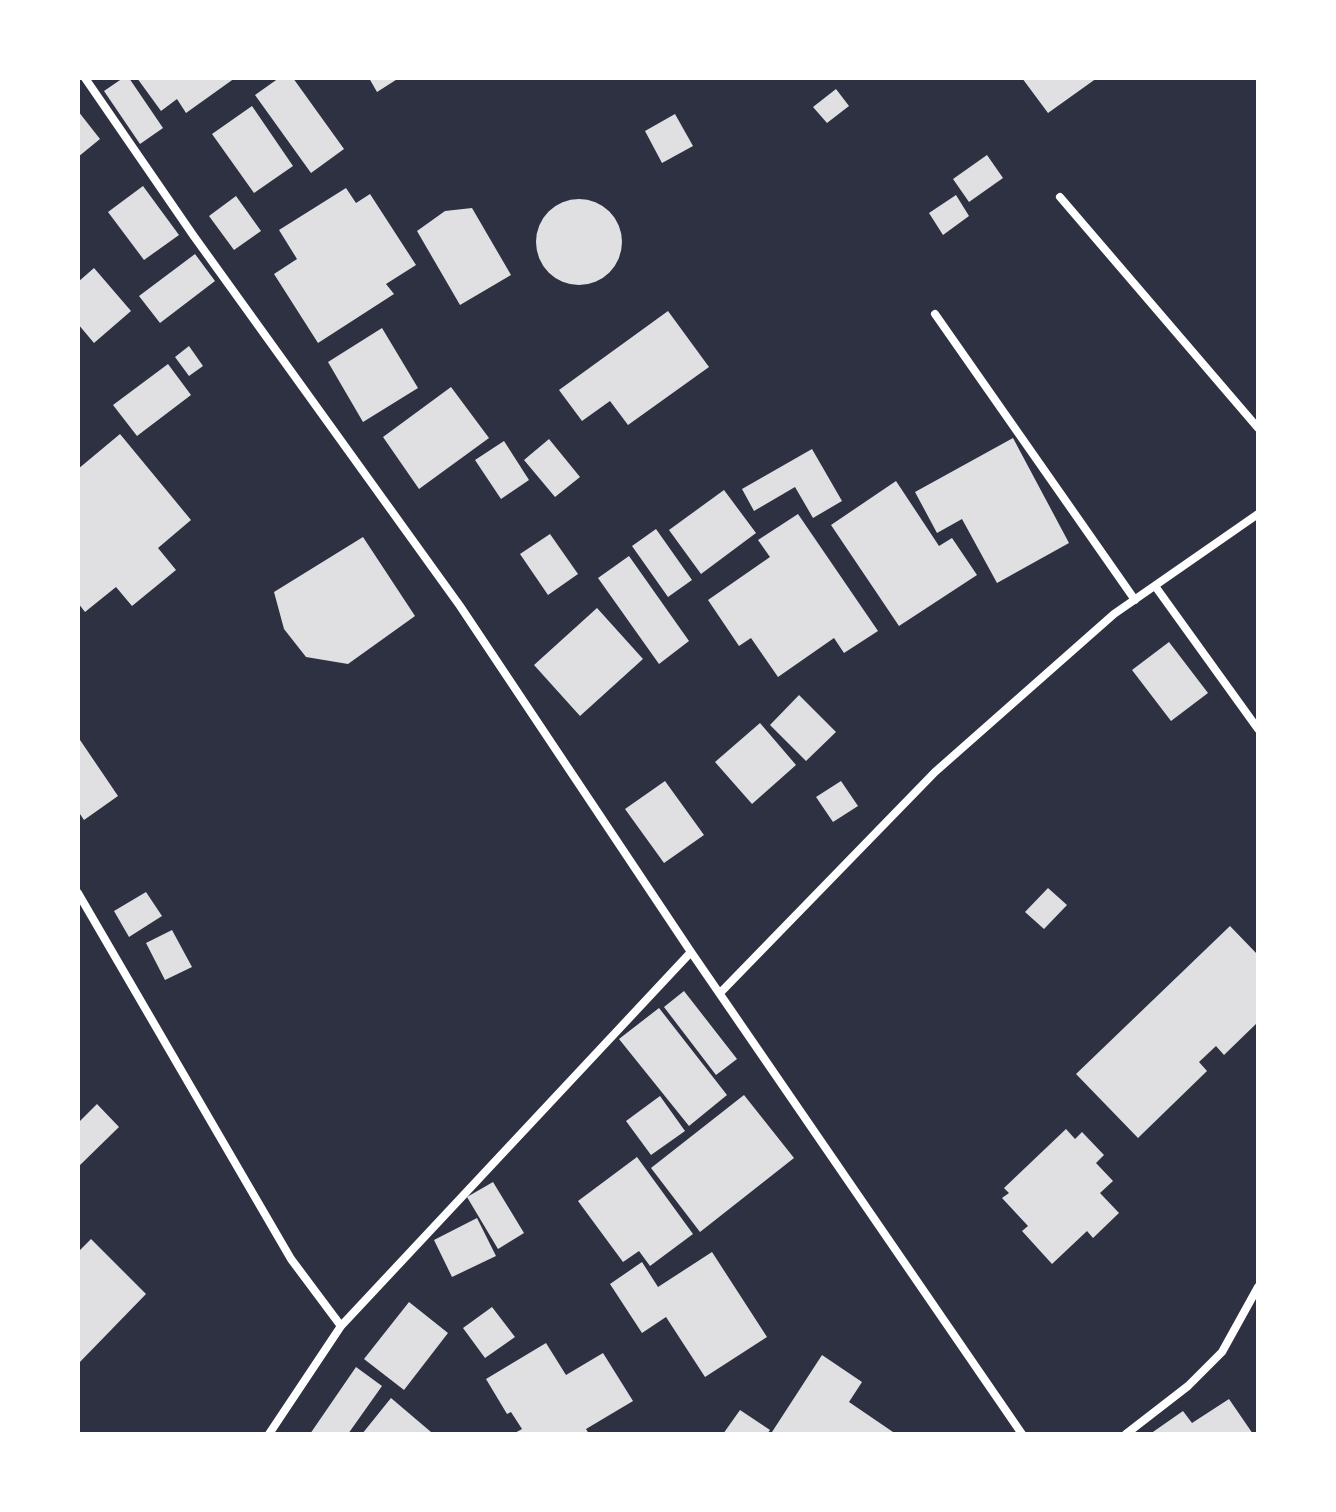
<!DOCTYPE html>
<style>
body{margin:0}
#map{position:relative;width:1336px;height:1512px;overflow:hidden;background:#2d3142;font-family:Mulish,sans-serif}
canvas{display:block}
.frame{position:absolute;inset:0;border:80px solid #fff;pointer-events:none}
</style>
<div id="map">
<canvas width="1336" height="1512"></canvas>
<div class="frame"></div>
</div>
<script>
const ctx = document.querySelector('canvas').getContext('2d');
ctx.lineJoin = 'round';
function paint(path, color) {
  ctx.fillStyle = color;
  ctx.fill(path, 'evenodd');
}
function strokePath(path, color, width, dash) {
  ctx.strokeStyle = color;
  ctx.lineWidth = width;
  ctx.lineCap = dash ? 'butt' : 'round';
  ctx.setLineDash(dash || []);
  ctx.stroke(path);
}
const building = new Path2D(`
 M 123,78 L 129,78 L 163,128 L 140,144 L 104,91 Z
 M 137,78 L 235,78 L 186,113 L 177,99 L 161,111 Z
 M 279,78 L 293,78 L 344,149 L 311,173 L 255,95 Z
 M 369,78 L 399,78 L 377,92 Z
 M 1022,78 L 1097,78 L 1048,113 Z
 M 836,89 L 849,106 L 827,123 L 813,107 Z
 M 252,106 L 293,166 L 254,193 L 212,134 Z
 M 78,111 L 100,139 L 78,157 Z
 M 675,114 L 693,146 L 662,163 L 645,131 Z
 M 987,155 L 1003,178 L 969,202 L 953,179 Z
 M 143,186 L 179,235 L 144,260 L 108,212 Z
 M 346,188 L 356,203 L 370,194 L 416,265 L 386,284 L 394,294 L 318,343 L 274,274 L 297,259 L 279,230 Z
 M 956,195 L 969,216 L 943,235 L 929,213 Z
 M 236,196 L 261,231 L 234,250 L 209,216 Z
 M536 242a43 43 0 1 1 86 0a43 43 0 1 1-86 0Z
 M 472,208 L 511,275 L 460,305 L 417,231 L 445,211 Z
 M 195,254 L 215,281 L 160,323 L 139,296 Z
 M 94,268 L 131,311 L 94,343 L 78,324 L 78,282 Z
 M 668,311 L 709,367 L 628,425 L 610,401 L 582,421 L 559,390 Z
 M 382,328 L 418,388 L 363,422 L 328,362 Z
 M 189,346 L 203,366 L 189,376 L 175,357 Z
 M 168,364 L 191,395 L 137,436 L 113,405 Z
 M 451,387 L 489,438 L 419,489 L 383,437 Z
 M 120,434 L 191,520 L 158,548 L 176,570 L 132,606 L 116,587 L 85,612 L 78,603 L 78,469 Z
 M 1013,438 L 1069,543 L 997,583 L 962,519 L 937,533 L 915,492 Z
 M 549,439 L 580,477 L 555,497 L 524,460 Z
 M 504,441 L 529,480 L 501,499 L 475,460 Z
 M 812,449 L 842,501 L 813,518 L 795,487 L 754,511 L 742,489 Z
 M 896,481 L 939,546 L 952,538 L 977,575 L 899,626 L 831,525 Z
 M 724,490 L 756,533 L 701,574 L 669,530 Z
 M 798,514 L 878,631 L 844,653 L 834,638 L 778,677 L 751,638 L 739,646 L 708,600 L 770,557 L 758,540 Z
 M 656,529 L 692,580 L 668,597 L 632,546 Z
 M 550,534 L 578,574 L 548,595 L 520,554 Z
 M 363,537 L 415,616 L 348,664 L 306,657 L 284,629 L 274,592 Z
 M 629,556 L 689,641 L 659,664 L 598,578 Z
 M 597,608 L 643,659 L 580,716 L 534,665 Z
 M 1169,642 L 1208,693 L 1171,721 L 1132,670 Z
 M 799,695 L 836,732 L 806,761 L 770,725 Z
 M 760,723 L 796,765 L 752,804 L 715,762 Z
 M 78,737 L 118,796 L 84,820 L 78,811 Z
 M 665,781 L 704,835 L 664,863 L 625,809 Z
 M 841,781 L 858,806 L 833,822 L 816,797 Z
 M 1048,888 L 1067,905 L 1044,929 L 1025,912 Z
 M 146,892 L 162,916 L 129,937 L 114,911 Z
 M 1230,926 L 1258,955 L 1258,1022 L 1224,1055 L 1216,1046 L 1199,1062 L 1207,1071 L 1138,1138 L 1076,1074 Z
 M 172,930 L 192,967 L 165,980 L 146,943 Z
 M 684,991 L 737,1059 L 716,1075 L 664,1007 Z
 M 659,1008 L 727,1095 L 689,1126 L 619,1039 Z
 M 744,1095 L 794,1158 L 700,1232 L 651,1168 Z
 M 660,1096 L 685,1131 L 651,1155 L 626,1121 Z
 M 97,1104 L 119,1127 L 78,1167 L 78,1123 Z
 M 1066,1129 L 1075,1139 L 1082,1132 L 1104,1155 L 1096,1163 L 1113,1181 L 1100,1193 L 1119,1213 L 1093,1238 L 1087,1231 L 1052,1264 L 1022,1231 L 1028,1226 L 1002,1198 L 1009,1193 L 1004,1188 Z
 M 637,1157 L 693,1234 L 650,1266 L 639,1251 L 623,1262 L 578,1201 Z
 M 493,1182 L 524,1233 L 498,1249 L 467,1197 Z
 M 477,1218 L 496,1256 L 452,1277 L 434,1240 Z
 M 91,1239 L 146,1294 L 78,1364 L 78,1252 Z
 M 712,1252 L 767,1337 L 705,1377 L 666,1317 L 642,1333 L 610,1284 L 642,1262 L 658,1287 Z
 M 409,1302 L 448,1333 L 404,1390 L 364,1359 Z
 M 492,1307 L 515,1337 L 485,1358 L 463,1328 Z
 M 546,1343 L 566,1375 L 603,1353 L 633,1401 L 586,1429 L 589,1434 L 513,1434 L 522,1429 L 511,1412 L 507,1414 L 486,1379 Z
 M 822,1355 L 862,1382 L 849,1402 L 893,1432 L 892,1434 L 775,1434 L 772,1432 Z
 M 356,1367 L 382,1386 L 348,1434 L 310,1434 Z
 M 391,1398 L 431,1432 L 429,1434 L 362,1434 Z
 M 1229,1399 L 1253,1434 L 1150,1434 L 1183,1411 L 1192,1423 Z
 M 740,1410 L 770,1430 L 767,1434 L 723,1434 Z`);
const minor = new Path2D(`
 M 85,78 L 193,235 L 460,606 L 691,952 L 1022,1434
 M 1060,197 L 1258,428
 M 935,314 L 1135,600
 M 1155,586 L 1258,729
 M 78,893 L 291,1259 L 341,1326
 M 721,992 L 935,772 L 1114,614 L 1258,514
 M 269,1434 L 341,1326 L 691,952
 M 1126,1434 L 1188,1386 L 1222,1352 L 1258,1287`);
paint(building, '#e0e0e3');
strokePath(minor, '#fff', 8);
</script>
